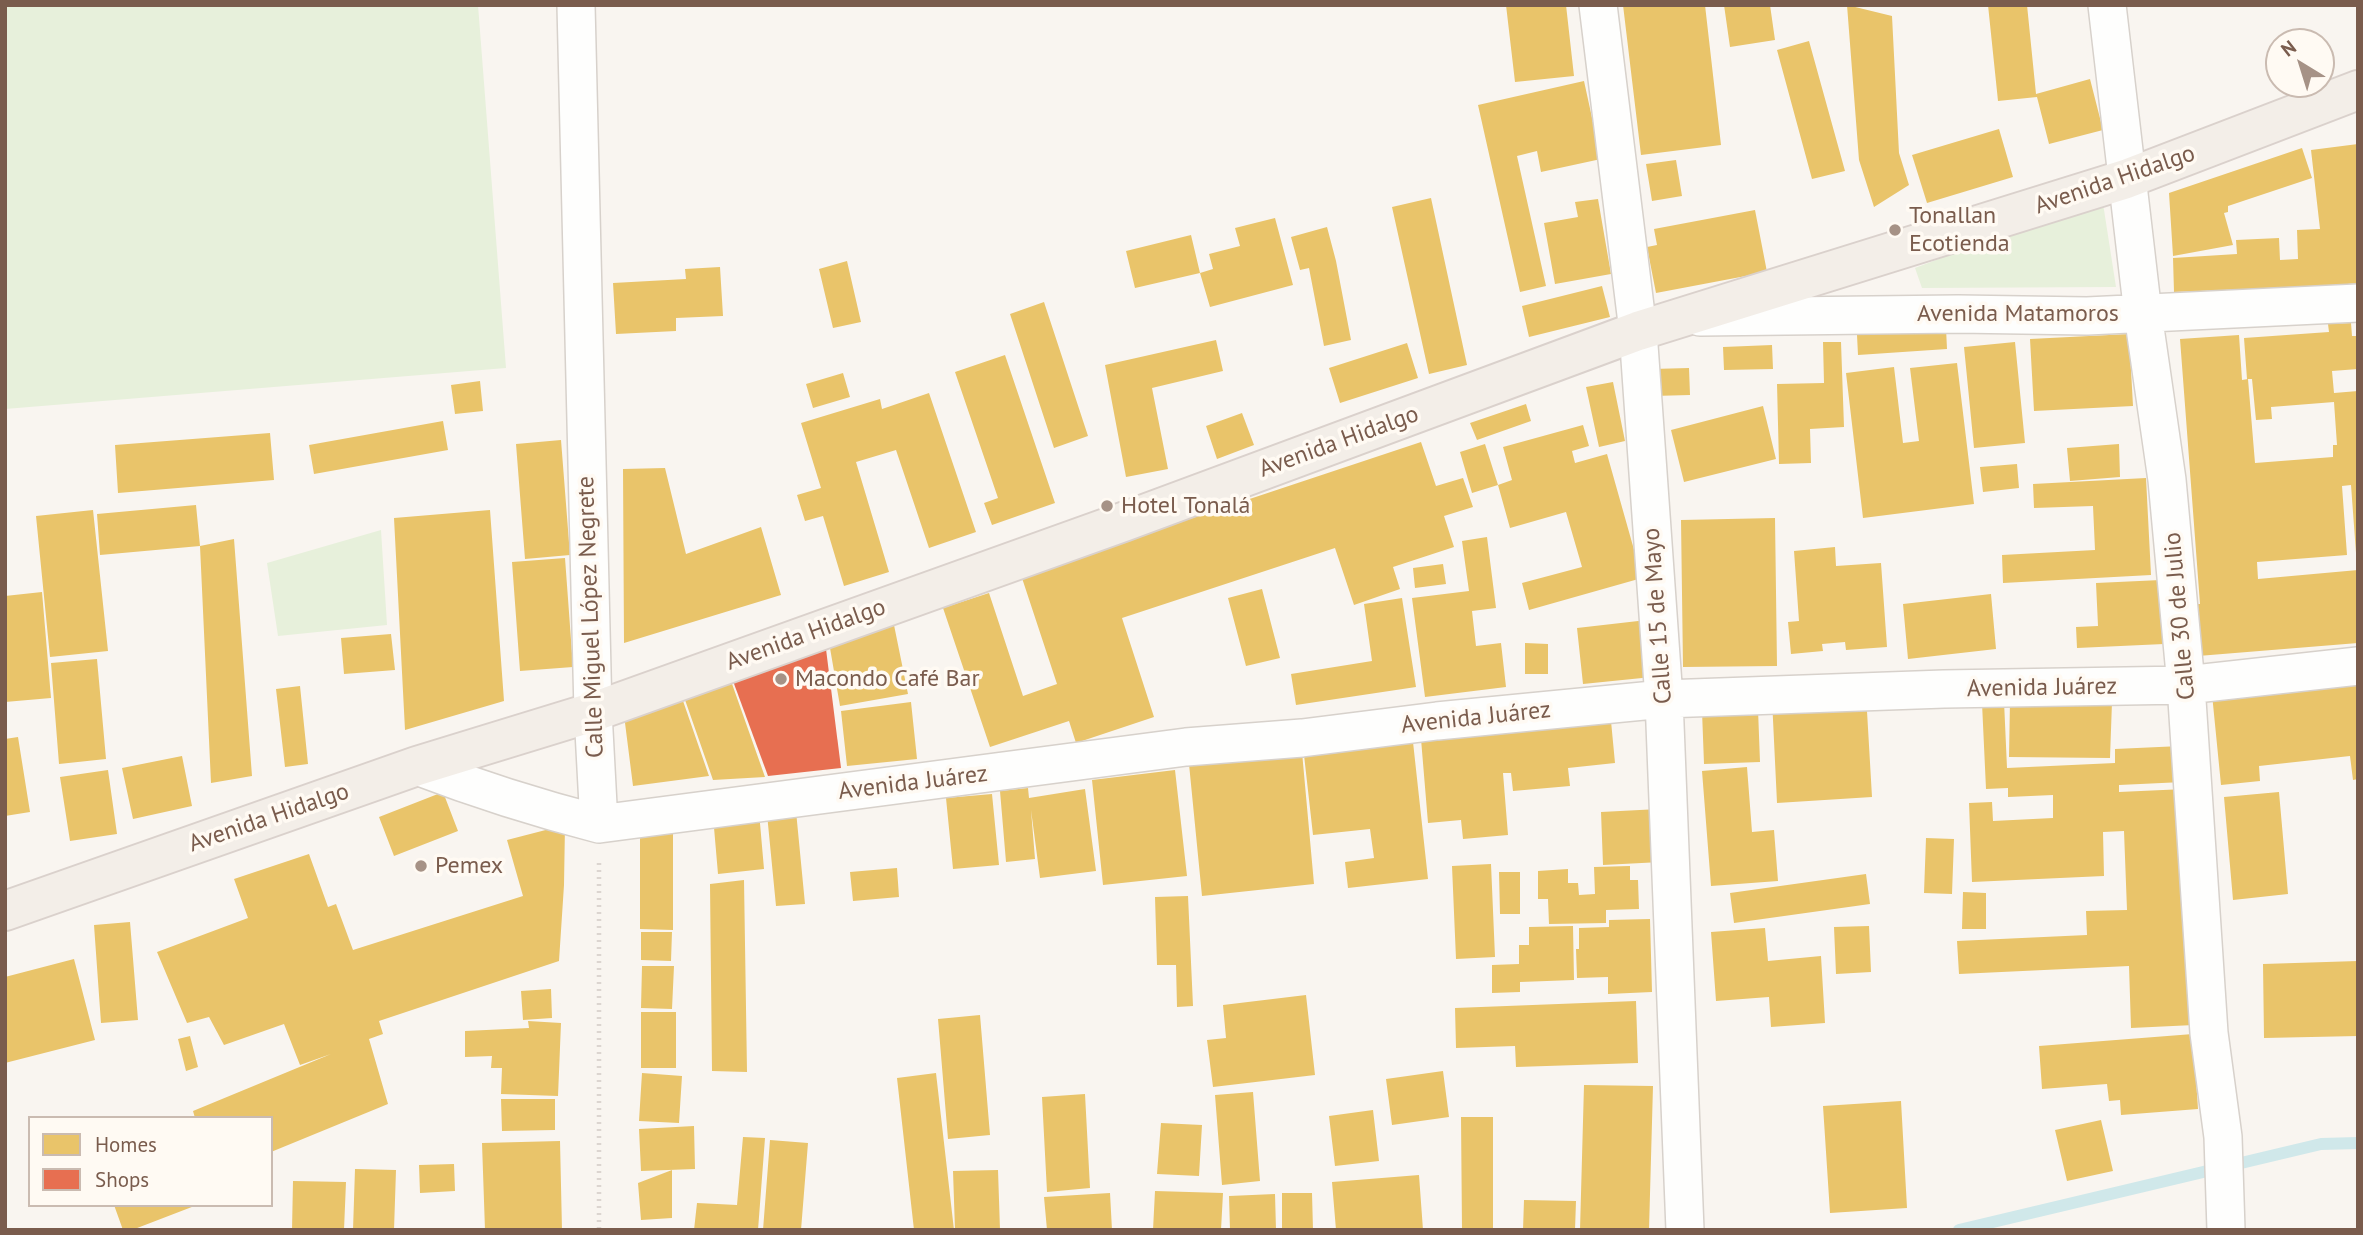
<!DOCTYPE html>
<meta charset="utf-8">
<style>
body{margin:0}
#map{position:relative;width:2363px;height:1235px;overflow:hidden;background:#f9f5f0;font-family:"PT Sans",sans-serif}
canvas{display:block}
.frame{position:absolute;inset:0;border:7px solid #7a5c4d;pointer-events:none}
.legend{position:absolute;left:28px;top:1116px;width:245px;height:91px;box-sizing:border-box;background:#fffaf3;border:2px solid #cabbb1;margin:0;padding:9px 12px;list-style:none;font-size:21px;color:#7a5c4d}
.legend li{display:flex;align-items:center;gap:14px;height:35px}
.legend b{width:35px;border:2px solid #cabbb1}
.north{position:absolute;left:2265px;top:28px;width:70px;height:70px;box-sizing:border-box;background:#fffaf3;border:2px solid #cabbb1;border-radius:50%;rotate:322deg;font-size:19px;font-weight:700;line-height:28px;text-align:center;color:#7a5c4d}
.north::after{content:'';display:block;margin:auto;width:24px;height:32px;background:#a69286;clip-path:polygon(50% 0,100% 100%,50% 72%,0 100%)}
</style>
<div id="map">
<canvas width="2363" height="1235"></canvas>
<div class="frame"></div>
<ul class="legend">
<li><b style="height:19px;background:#e9c46a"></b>Homes</li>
<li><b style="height:19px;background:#e76f51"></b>Shops</li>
</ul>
<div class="north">N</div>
</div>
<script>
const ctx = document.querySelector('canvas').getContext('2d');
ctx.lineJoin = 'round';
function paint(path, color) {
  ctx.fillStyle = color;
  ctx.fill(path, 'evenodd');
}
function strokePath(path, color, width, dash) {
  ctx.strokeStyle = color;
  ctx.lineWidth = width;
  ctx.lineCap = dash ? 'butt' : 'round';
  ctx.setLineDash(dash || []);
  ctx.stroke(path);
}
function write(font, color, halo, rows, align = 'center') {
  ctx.font = font + ' "PT Sans",sans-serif';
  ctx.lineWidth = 7;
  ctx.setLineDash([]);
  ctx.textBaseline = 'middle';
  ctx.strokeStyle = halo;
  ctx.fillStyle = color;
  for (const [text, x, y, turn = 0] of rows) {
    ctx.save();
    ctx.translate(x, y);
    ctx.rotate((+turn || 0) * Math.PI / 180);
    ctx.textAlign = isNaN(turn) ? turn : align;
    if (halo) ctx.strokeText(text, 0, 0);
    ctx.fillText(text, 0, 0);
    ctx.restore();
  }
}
const green = new Path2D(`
 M 5,5 L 478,5 L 506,368 L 5,409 Z
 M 2102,197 L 2116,287 L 1922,288 L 1915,268 Z
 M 381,530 L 387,625 L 278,636 L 267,563 Z`);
const homes = new Path2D(`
 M 1506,5 L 1566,5 L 1574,76 L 1515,82 Z
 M 1623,5 L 1705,5 L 1721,145 L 1641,155 Z
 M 1724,5 L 1770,5 L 1775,40 L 1730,47 Z
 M 1847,5 L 1892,16 L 1899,153 L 1909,185 L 1874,207 L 1859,160 Z
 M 1988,5 L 2027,5 L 2036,94 L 2090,79 L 2103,130 L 2049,144 L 2037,97 L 1998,101 Z
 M 1809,41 L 1845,171 L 1812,179 L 1777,50 Z
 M 1584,81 L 1601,159 L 1541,172 L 1537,151 L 1517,156 L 1546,286 L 1520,292 L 1478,105 Z
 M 1999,129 L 2013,177 L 1927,203 L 1912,155 Z
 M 2358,144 L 2358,283 L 2326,286 L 2174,292 L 2173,258 L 2237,254 L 2236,240 L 2279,238 L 2280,260 L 2298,259 L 2297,230 L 2320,229 L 2311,150 Z
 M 2302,148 L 2312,178 L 2228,206 L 2228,212 L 2224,213 L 2233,245 L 2173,256 L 2169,193 Z
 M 1676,160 L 1682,196 L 1652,201 L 1646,164 Z
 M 1431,198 L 1467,365 L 1429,374 L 1392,207 Z
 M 1598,199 L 1611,274 L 1555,284 L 1544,223 L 1578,217 L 1575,202 Z
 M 1755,210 L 1767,272 L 1656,293 L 1647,247 L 1657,245 L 1654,229 Z
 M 1275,218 L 1293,285 L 1210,307 L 1200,273 L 1213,269 L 1209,254 L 1240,246 L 1235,228 Z
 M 1327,227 L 1336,261 L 1351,340 L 1324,346 L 1309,268 L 1300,270 L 1291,237 Z
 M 1191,235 L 1200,273 L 1135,288 L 1126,251 Z
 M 847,261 L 861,322 L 833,328 L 819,269 Z
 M 720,267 L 723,316 L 676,318 L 676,331 L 616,334 L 613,283 L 686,279 L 685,269 Z
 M 1602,286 L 1610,317 L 1529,337 L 1522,306 Z
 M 1044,302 L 1088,436 L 1054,448 L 1010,314 Z
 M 2351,323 L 2352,336 L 2358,336 L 2358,369 L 2332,371 L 2334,393 L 2358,391 L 2358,553 L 2356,553 L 2351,485 L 2342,486 L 2347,555 L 2257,562 L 2258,579 L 2358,570 L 2358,643 L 2198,656 L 2195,604 L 2200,604 L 2180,339 L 2239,335 L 2242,380 L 2248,379 L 2255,463 L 2333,457 L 2333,445 L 2337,445 L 2334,402 L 2271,407 L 2272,419 L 2256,420 L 2252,379 L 2247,379 L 2244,338 L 2329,332 L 2328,324 Z
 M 1946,328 L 1947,349 L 1858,355 L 1857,335 Z
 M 2129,334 L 2133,406 L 2034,411 L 2030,339 Z
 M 1216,340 L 1223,371 L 1152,388 L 1168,469 L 1126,477 L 1105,365 Z
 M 1823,342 L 1841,342 L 1844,427 L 1810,429 L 1811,463 L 1779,464 L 1777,384 L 1824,383 Z
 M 2015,342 L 2025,443 L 1974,448 L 1964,347 Z
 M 1407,343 L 1418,378 L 1340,403 L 1329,368 Z
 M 1772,345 L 1773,369 L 1724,370 L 1723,347 Z
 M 1005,355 L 1055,503 L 992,525 L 984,503 L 998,498 L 955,372 Z
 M 1957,363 L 1974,504 L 1863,518 L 1846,373 L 1894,367 L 1903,443 L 1919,441 L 1910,368 Z
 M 1689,368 L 1690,395 L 1653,396 L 1652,369 Z
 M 843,373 L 850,397 L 813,408 L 806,384 Z
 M 480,381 L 483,411 L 455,414 L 451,385 Z
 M 1613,382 L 1625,441 L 1599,447 L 1586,387 Z
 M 929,393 L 976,532 L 929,548 L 896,450 L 856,462 L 889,572 L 844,586 L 823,516 L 805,521 L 797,495 L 821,488 L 801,423 L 880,399 L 882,409 Z
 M 1526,404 L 1531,421 L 1477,440 L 1470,423 Z
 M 1763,406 L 1776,459 L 1684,482 L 1671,430 Z
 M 1242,413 L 1254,445 L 1217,459 L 1206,426 Z
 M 443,421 L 448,450 L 314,474 L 309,445 Z
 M 1583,425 L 1589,446 L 1572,451 L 1575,463 L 1607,454 L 1642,578 L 1529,610 L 1522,583 L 1582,567 L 1566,512 L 1510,528 L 1498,485 L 1512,480 L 1503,447 Z
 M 270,433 L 274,480 L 118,493 L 115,445 Z
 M 561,440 L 570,555 L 525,559 L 516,444 Z
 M 1421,442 L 1436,486 L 1463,478 L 1473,507 L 1444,516 L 1454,547 L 1393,567 L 1400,589 L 1354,605 L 1335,548 L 1122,618 L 1154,717 L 1076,743 L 1069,721 L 990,747 L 943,608 L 989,593 L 1023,696 L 1057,684 L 1021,575 Z
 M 1485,444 L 1498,485 L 1472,493 L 1460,452 Z
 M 2119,444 L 2120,477 L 2070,481 L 2067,448 Z
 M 2017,464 L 2019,488 L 1983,492 L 1980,467 Z
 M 665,468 L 686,554 L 761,527 L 781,595 L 624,643 L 623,469 Z
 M 2146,478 L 2151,575 L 2003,583 L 2002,555 L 2095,550 L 2093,506 L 2034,508 L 2033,484 Z
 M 196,505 L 200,546 L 100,555 L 97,514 Z
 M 93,510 L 108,651 L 50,657 L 36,516 Z
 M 490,510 L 504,701 L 405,730 L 394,518 Z
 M 1775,518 L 1777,666 L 1683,667 L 1681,520 Z
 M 1487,537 L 1496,608 L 1472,611 L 1476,646 L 1501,643 L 1506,687 L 1425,697 L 1412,598 L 1469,591 L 1462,541 Z
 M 234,539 L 252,776 L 211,783 L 200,546 Z
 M 1835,547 L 1836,566 L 1881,563 L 1887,647 L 1846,650 L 1845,642 L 1822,644 L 1823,651 L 1791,654 L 1788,622 L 1799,621 L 1794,551 Z
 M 565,558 L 573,667 L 520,671 L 512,562 Z
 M 1443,564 L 1446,584 L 1415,588 L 1413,568 Z
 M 2161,580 L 2164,644 L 2077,648 L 2076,627 L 2098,626 L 2096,583 Z
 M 1262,589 L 1280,658 L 1246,666 L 1228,598 Z
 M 42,592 L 51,698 L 5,702 L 5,596 Z
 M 1991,594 L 1996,649 L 1908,659 L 1903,604 Z
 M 1402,598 L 1416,687 L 1296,705 L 1291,674 L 1372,661 L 1364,604 Z
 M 1647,620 L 1652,677 L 1583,684 L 1577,628 Z
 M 894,625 L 908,694 L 840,706 L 830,648 Z
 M 391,634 L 395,670 L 344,674 L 341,638 Z
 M 1525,643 L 1548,644 L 1548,674 L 1525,674 Z
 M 97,659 L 106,759 L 59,764 L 51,663 Z
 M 2358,678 L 2358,779 L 2353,780 L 2350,756 L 2259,766 L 2260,781 L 2221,785 L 2212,694 Z
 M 731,681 L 765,777 L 713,780 L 684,697 Z
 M 300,686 L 308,764 L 285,767 L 276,689 Z
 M 1866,694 L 1872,797 L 1777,803 L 1772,699 Z
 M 682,698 L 709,776 L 633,786 L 624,715 Z
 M 2004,701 L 2007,768 L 2115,763 L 2115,749 L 2181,746 L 2183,782 L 2119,785 L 2119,792 L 2185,789 L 2194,1025 L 2131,1028 L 2129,966 L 1959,974 L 1957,941 L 2087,935 L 2086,911 L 2127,910 L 2124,831 L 2103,832 L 2104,876 L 1972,882 L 1969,803 L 1992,802 L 1993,821 L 2053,818 L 2053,795 L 2008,797 L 2008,788 L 1986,789 L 1982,703 Z
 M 2010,701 L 2112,702 L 2110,758 L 2009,757 Z
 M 911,702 L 917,759 L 847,766 L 841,711 Z
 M 1758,709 L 1760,762 L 1704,764 L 1702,711 Z
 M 1611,721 L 1615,763 L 1568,768 L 1570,786 L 1513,791 L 1511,773 L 1503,773 L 1508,835 L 1463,839 L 1461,820 L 1428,823 L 1421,739 Z
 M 18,737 L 30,812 L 5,816 L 5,739 Z
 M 1413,742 L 1428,879 L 1348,888 L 1345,862 L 1374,858 L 1370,829 L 1313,835 L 1304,755 Z
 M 1302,752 L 1314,884 L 1202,896 L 1189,764 Z
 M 182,756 L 192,806 L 133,819 L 122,768 Z
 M 1747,767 L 1752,832 L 1774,830 L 1778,881 L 1711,886 L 1702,771 Z
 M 108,770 L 117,834 L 70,841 L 60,777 Z
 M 1175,770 L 1187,876 L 1103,885 L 1092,780 Z
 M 1028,788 L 1029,798 L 1085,789 L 1096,871 L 1040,878 L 1031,810 L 1035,859 L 1006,862 L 1000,791 Z
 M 443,792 L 458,831 L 394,856 L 379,817 Z
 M 2279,792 L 2288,894 L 2233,900 L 2224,797 Z
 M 992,794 L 999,865 L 953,869 L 946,798 Z
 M 1659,809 L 1661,862 L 1603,865 L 1601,812 Z
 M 796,811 L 805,904 L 776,906 L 767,814 Z
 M 759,812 L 764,869 L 718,874 L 713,816 Z
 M 565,825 L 564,885 L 559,961 L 379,1021 L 383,1034 L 369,1039 L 388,1104 L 271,1152 L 271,1118 L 195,1118 L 193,1111 L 331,1054 L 300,1065 L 284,1024 L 224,1045 L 209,1017 L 187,1023 L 157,952 L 248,918 L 234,879 L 309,854 L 328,907 L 336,904 L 353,950 L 523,896 L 507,840 Z
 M 673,825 L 673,930 L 640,929 L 640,826 Z
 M 1926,838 L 1954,839 L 1952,894 L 1924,893 Z
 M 1491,864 L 1495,957 L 1456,959 L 1452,866 Z
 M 1630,866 L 1630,880 L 1638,880 L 1639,909 L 1606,910 L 1606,923 L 1549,924 L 1548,899 L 1538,899 L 1538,871 L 1568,869 L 1568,883 L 1578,883 L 1579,895 L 1595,894 L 1594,867 Z
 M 897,868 L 899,897 L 853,901 L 850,872 Z
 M 1499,872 L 1520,872 L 1520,914 L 1500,914 Z
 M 1866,874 L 1870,904 L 1734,923 L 1730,893 Z
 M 744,880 L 747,1072 L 712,1071 L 710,884 Z
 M 1963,892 L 1986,893 L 1986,929 L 1962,929 Z
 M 1188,896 L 1193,1006 L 1177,1007 L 1176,965 L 1157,965 L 1155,897 Z
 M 1650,919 L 1652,992 L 1608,994 L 1608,977 L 1577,978 L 1576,949 L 1579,949 L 1579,928 L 1609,927 L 1609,920 Z
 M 130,922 L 138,1020 L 101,1023 L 94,925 Z
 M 1573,926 L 1574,980 L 1520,982 L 1520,992 L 1492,993 L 1492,965 L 1519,964 L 1519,945 L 1529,945 L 1529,927 Z
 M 1869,926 L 1871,972 L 1836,974 L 1834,927 Z
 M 1765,928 L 1768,961 L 1821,956 L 1825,1023 L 1771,1027 L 1769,997 L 1716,1001 L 1711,932 Z
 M 641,932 L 672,932 L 671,961 L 641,960 Z
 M 74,959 L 95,1040 L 5,1063 L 5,977 Z
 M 2358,961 L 2358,1036 L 2264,1038 L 2263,964 Z
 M 642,966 L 674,966 L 672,1009 L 641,1008 Z
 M 551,989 L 552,1018 L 523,1020 L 521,991 Z
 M 1306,995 L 1315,1075 L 1213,1087 L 1207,1040 L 1226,1038 L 1223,1005 Z
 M 1636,1001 L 1638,1063 L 1516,1067 L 1515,1046 L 1456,1048 L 1455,1008 Z
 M 641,1012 L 676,1012 L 676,1068 L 641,1068 Z
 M 980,1015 L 990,1135 L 948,1139 L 938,1019 Z
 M 528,1021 L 561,1023 L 558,1096 L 501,1094 L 502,1068 L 491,1068 L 492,1056 L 465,1057 L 465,1031 L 529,1028 Z
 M 2193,1034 L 2198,1109 L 2121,1115 L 2120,1100 L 2109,1101 L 2107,1084 L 2042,1089 L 2039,1046 Z
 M 190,1036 L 198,1067 L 186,1071 L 178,1039 Z
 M 1443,1071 L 1449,1117 L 1392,1125 L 1386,1079 Z
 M 642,1073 L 682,1076 L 679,1123 L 639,1121 Z
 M 936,1073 L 954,1230 L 914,1230 L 897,1078 Z
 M 1584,1085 L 1653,1086 L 1649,1230 L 1580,1230 Z
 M 1253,1092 L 1260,1181 L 1222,1185 L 1215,1095 Z
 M 1085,1094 L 1090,1188 L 1047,1192 L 1042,1097 Z
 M 501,1099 L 555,1099 L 555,1130 L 502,1131 Z
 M 1901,1101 L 1907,1208 L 1830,1213 L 1823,1106 Z
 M 1373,1110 L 1379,1161 L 1335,1166 L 1329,1116 Z
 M 1461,1117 L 1493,1117 L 1493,1230 L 1462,1230 Z
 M 2101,1120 L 2113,1171 L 2067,1181 L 2055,1130 Z
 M 1161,1123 L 1202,1125 L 1199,1176 L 1157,1174 Z
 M 694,1126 L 695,1169 L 641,1171 L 639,1129 Z
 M 743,1137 L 765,1138 L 758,1230 L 694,1230 L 697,1203 L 737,1205 Z
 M 770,1140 L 808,1143 L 801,1230 L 763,1230 Z
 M 560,1141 L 562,1230 L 485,1230 L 482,1143 Z
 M 454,1164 L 455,1191 L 420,1193 L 419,1165 Z
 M 355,1169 L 396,1170 L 394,1230 L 353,1230 Z
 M 672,1170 L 672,1218 L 641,1220 L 638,1183 Z
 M 998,1170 L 1000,1230 L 955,1230 L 953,1171 Z
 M 1419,1175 L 1423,1230 L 1336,1230 L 1332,1182 Z
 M 293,1181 L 346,1182 L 344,1230 L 292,1230 Z
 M 1155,1191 L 1223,1193 L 1221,1230 L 1153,1230 Z
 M 1110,1193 L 1112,1230 L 1047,1230 L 1044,1197 Z
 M 1282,1193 L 1312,1193 L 1313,1230 L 1282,1230 Z
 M 1275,1194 L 1276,1230 L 1230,1230 L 1229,1196 Z
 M 1524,1200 L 1576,1201 L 1575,1230 L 1523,1230 Z
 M 114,1205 L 197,1205 L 132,1230 L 123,1230 Z`);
const shops = new Path2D(`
 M 826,649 L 841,768 L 768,776 L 733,681 Z`);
const stream = new Path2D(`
 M 1959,1230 L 2321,1144 L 2358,1143`);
const path = new Path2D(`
 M 599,863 L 599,1230`);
const minor = new Path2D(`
 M 576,5 L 593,712 L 599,824
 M 1598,5 L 1638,331 L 1664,699 L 1685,1230
 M 2107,5 L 2143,314 L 2167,480 L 2186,685 L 2209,1033 L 2223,1137 L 2226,1230
 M 1700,317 L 1958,314 L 2087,316 L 2358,303
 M 417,766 C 477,789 537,808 599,824 L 1186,747 L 1302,738 L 1437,721 L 1664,699 L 1944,689 L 2186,685 L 2358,666`);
const primary = new Path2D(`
 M 5,911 L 417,766 L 593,712 L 1123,522 L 1638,331 L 2126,179 L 2358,90`);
const markers = [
 [1895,230,7,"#a69286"],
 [1107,506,7,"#a69286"],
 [781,679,7,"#a69286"],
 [421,866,7,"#a69286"]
];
const streetNames = [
 ["Avenida Hidalgo",2115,180,-19],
 ["Avenida Matamoros",2018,314],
 ["Avenida Hidalgo",1339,442,-20],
 ["Calle 15 de Mayo",1658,616,-94],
 ["Calle 30 de Julio",2180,616,-95],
 ["Calle Miguel López Negrete",591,617,-92],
 ["Avenida Hidalgo",806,635,-20],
 ["Avenida Juárez",2042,688,-1],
 ["Avenida Juárez",1476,718,-6],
 ["Avenida Juárez",913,783,-7],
 ["Avenida Hidalgo",269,818,-19]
];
const poiNames = [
 ["Tonallan",1909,216],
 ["Ecotienda",1909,244],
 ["Hotel Tonalá",1121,506],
 ["Macondo Café Bar",795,679],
 ["Pemex",435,866]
];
paint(green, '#e7f0db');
paint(homes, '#e9c46a');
paint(shops, '#e76f51');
strokePath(stream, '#d0e8ea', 12);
strokePath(minor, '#d7d1cb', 40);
strokePath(primary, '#dad1cc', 42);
strokePath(path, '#dcd5d0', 4.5, [2, 5]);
strokePath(minor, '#fefefd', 37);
strokePath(primary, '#f3eee8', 38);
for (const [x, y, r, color] of markers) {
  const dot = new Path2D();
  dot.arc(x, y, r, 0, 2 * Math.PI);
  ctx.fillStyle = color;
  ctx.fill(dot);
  strokePath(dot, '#fffaf3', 2.5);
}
write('24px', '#7a5c4d', '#fffaf3', streetNames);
write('24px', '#7a5c4d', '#fffaf3', poiNames, 'left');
</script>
